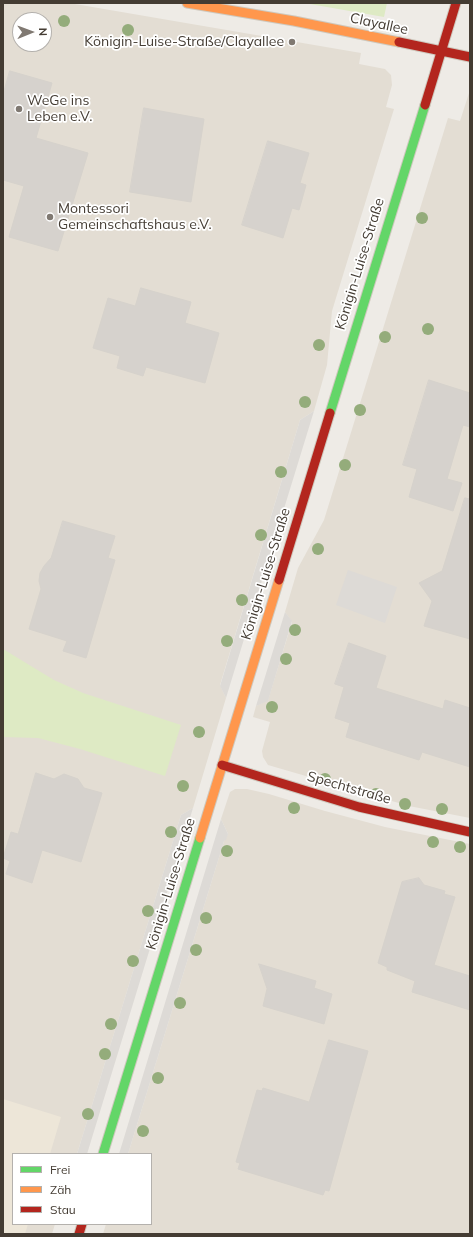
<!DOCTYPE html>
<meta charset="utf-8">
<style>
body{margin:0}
#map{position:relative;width:473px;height:1237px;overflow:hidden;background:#eeebe6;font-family:Mulish,sans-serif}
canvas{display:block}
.frame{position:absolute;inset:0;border:4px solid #443c33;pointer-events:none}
.legend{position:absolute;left:12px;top:1153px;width:140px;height:72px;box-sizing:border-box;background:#fff;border:1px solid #b4b1ad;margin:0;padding:5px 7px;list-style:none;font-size:12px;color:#443c33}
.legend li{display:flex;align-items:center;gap:8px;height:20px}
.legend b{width:20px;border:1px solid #b4b1ad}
.north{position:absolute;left:12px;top:12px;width:40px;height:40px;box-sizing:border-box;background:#fff;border:1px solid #b4b1ad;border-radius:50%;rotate:89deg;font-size:11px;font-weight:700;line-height:16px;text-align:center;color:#443c33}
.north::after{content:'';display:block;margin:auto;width:14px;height:18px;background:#807972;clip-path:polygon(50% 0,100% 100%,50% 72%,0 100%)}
</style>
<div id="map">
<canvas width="473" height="1237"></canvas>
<div class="frame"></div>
<ul class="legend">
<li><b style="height:5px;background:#63d668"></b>Frei</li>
<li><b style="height:5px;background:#ff974d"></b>Zäh</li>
<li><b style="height:5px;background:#b3261e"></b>Stau</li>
</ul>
<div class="north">N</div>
</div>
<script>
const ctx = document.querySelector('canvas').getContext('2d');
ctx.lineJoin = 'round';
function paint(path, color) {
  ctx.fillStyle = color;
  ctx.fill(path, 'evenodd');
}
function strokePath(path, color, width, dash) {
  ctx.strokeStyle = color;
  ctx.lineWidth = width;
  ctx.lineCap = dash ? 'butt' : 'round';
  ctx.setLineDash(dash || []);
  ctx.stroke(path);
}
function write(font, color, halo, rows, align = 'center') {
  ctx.font = font + ' Mulish,sans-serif';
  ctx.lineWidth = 3.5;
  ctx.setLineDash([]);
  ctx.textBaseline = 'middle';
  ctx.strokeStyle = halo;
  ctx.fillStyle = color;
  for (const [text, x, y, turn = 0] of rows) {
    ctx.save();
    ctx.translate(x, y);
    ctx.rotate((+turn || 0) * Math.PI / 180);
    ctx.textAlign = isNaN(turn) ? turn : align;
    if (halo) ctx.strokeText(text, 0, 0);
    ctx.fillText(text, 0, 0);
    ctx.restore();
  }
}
const residential = new Path2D(`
 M 3,3 L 69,3 L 361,53 L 359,64 L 385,69 L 391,75 L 392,85 L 386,107 L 394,109 L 332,311 L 327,365 L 314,411 L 300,420 L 220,685 L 226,698 L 193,808 L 181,815 L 77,1154 L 13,1154 L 13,1224 L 55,1224 L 52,1234 L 3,1234 ZM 20,20 L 44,20 L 44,44 L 20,44 Z
 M 470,90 L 470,818 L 409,806 L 268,765 L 263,757 L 262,751 L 270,722 L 253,717 L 256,706 L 268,700 L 292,622 L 285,612 L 298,568 L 324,520 L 448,118 L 460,121 Z
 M 235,789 L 247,789 L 269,794 L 325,811 L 385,827 L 470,844 L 470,1234 L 103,1234 L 106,1224 L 151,1224 L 151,1154 L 128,1154 L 224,841 L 228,834 L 221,819 L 230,792 Z`);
const education = new Path2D(`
 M 3,1099 L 61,1117 L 50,1154 L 13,1154 L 13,1224 L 28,1224 L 25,1234 L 3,1234 Z`);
const green = new Path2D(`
 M 304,3 L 387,3 L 384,17 Z
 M 3,649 L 54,680 L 83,693 L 181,725 L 165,776 L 80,749 L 38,738 L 3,737 Z`);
const parking = new Path2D(`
 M 314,411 L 263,577 L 226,698 L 220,686 L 300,420 Z
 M 348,570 L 397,587 L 385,623 L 336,605 Z
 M 285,612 L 292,621 L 268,701 L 256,706 Z
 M 193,808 L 87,1154 L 77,1154 L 181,815 Z
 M 221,819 L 228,834 L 226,840 L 224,841 L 128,1154 L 119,1154 Z`);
const building = new Path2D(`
 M 10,71 L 52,83 L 36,138 L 88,153 L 58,251 L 9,237 L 24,186 L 3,180 L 3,95 Z
 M 144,108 L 204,119 L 191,202 L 130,192 Z
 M 268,141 L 309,153 L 300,183 L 306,185 L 299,210 L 292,208 L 283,238 L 242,225 Z
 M 141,288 L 191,302 L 185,323 L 219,333 L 205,383 L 146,367 L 143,376 L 117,368 L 120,356 L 93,348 L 108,298 L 135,306 Z
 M 429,380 L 470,393 L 470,427 L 463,425 L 447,479 L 462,483 L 453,511 L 409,497 L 417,469 L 403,465 Z
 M 465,498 L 470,499 L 470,639 L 424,626 L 432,601 L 419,583 L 442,571 Z
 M 63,521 L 115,536 L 108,558 L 115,560 L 86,658 L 63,651 L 67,641 L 29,629 L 41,589 L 39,581 L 40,573 L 44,566 L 51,558 Z
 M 349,643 L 386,656 L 376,688 L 443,709 L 445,700 L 470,708 L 470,767 L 422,752 L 419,760 L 346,737 L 350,723 L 335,718 L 344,687 L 335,684 Z
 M 36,773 L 54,779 L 64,774 L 78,779 L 84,788 L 102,793 L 81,862 L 42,850 L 32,883 L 6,874 L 10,861 L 3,858 L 11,832 L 18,834 Z
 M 419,878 L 424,885 L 445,891 L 444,894 L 455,897 L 434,965 L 470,976 L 470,1010 L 412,992 L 415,981 L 387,970 L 387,967 L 378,963 L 402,882 Z
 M 259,964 L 316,981 L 314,988 L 332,994 L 324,1024 L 263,1006 L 267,989 Z
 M 329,1040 L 368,1051 L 329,1191 L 325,1190 L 323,1195 L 238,1169 L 240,1163 L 236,1162 L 257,1090 L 262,1091 L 263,1088 L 309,1102 Z`);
const fast = new Path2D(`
 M 330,413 L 425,105
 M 103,1154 L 200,838`);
const slow = new Path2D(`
 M 187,3 L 294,21 L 399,42
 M 200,838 L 279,580`);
const jam = new Path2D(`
 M 399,42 L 470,57
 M 425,105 L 456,3
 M 279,580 L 330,413
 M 222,765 L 359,807 L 470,832
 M 79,1234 L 82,1224`);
const trees = [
 [64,21],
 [128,30],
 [422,218],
 [428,329],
 [385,337],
 [319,345],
 [305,402],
 [360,410],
 [345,465],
 [281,472],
 [261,535],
 [318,549],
 [242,600],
 [295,630],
 [227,641],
 [286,659],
 [272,707],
 [199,732],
 [325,779],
 [183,786],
 [376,794],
 [405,804],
 [294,808],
 [442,809],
 [171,832],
 [433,842],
 [460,847],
 [227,851],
 [148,911],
 [206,918],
 [196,950],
 [133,961],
 [180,1003],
 [111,1024],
 [105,1054],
 [158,1078],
 [88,1114],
 [143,1131]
];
const markers = [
 [292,42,4,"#807972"],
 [19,109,4,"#807972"],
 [50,217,4,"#807972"]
];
const streetNames = [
 ["Clayallee",379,24,12],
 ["Königin-Luise-Straße",360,264,-73],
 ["Königin-Luise-Straße",266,574,-73],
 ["Spechtstraße",349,788,16],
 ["Königin-Luise-Straße",171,884,-73]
];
const poiNames = [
 ["Königin-Luise-Straße/Clayallee",284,42,"right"],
 ["WeGe ins",27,101],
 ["Leben e.V.",27,117],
 ["Montessori",58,209],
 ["Gemeinschaftshaus e.V.",58,225]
];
paint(residential, '#e3ddd3');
paint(education, '#ede6d8');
paint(green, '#deeac4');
paint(parking, '#dddad6');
paint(building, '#d6d2cd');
strokePath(building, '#d6d2cc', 1);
strokePath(fast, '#cec8bd', 11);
strokePath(slow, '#cec8bd', 11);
strokePath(jam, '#cec8bd', 11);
strokePath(fast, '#63d668', 9);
strokePath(slow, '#ff974d', 9);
strokePath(jam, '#b3261e', 9);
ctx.fillStyle = '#94ac7b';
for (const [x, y] of trees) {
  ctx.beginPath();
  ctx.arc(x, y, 6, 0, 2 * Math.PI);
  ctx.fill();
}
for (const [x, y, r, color] of markers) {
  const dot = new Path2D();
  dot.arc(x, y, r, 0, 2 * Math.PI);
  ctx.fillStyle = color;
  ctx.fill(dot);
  strokePath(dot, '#fff', 1.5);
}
write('14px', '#443c33', '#fff', streetNames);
write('14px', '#443c33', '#fff', poiNames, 'left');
</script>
